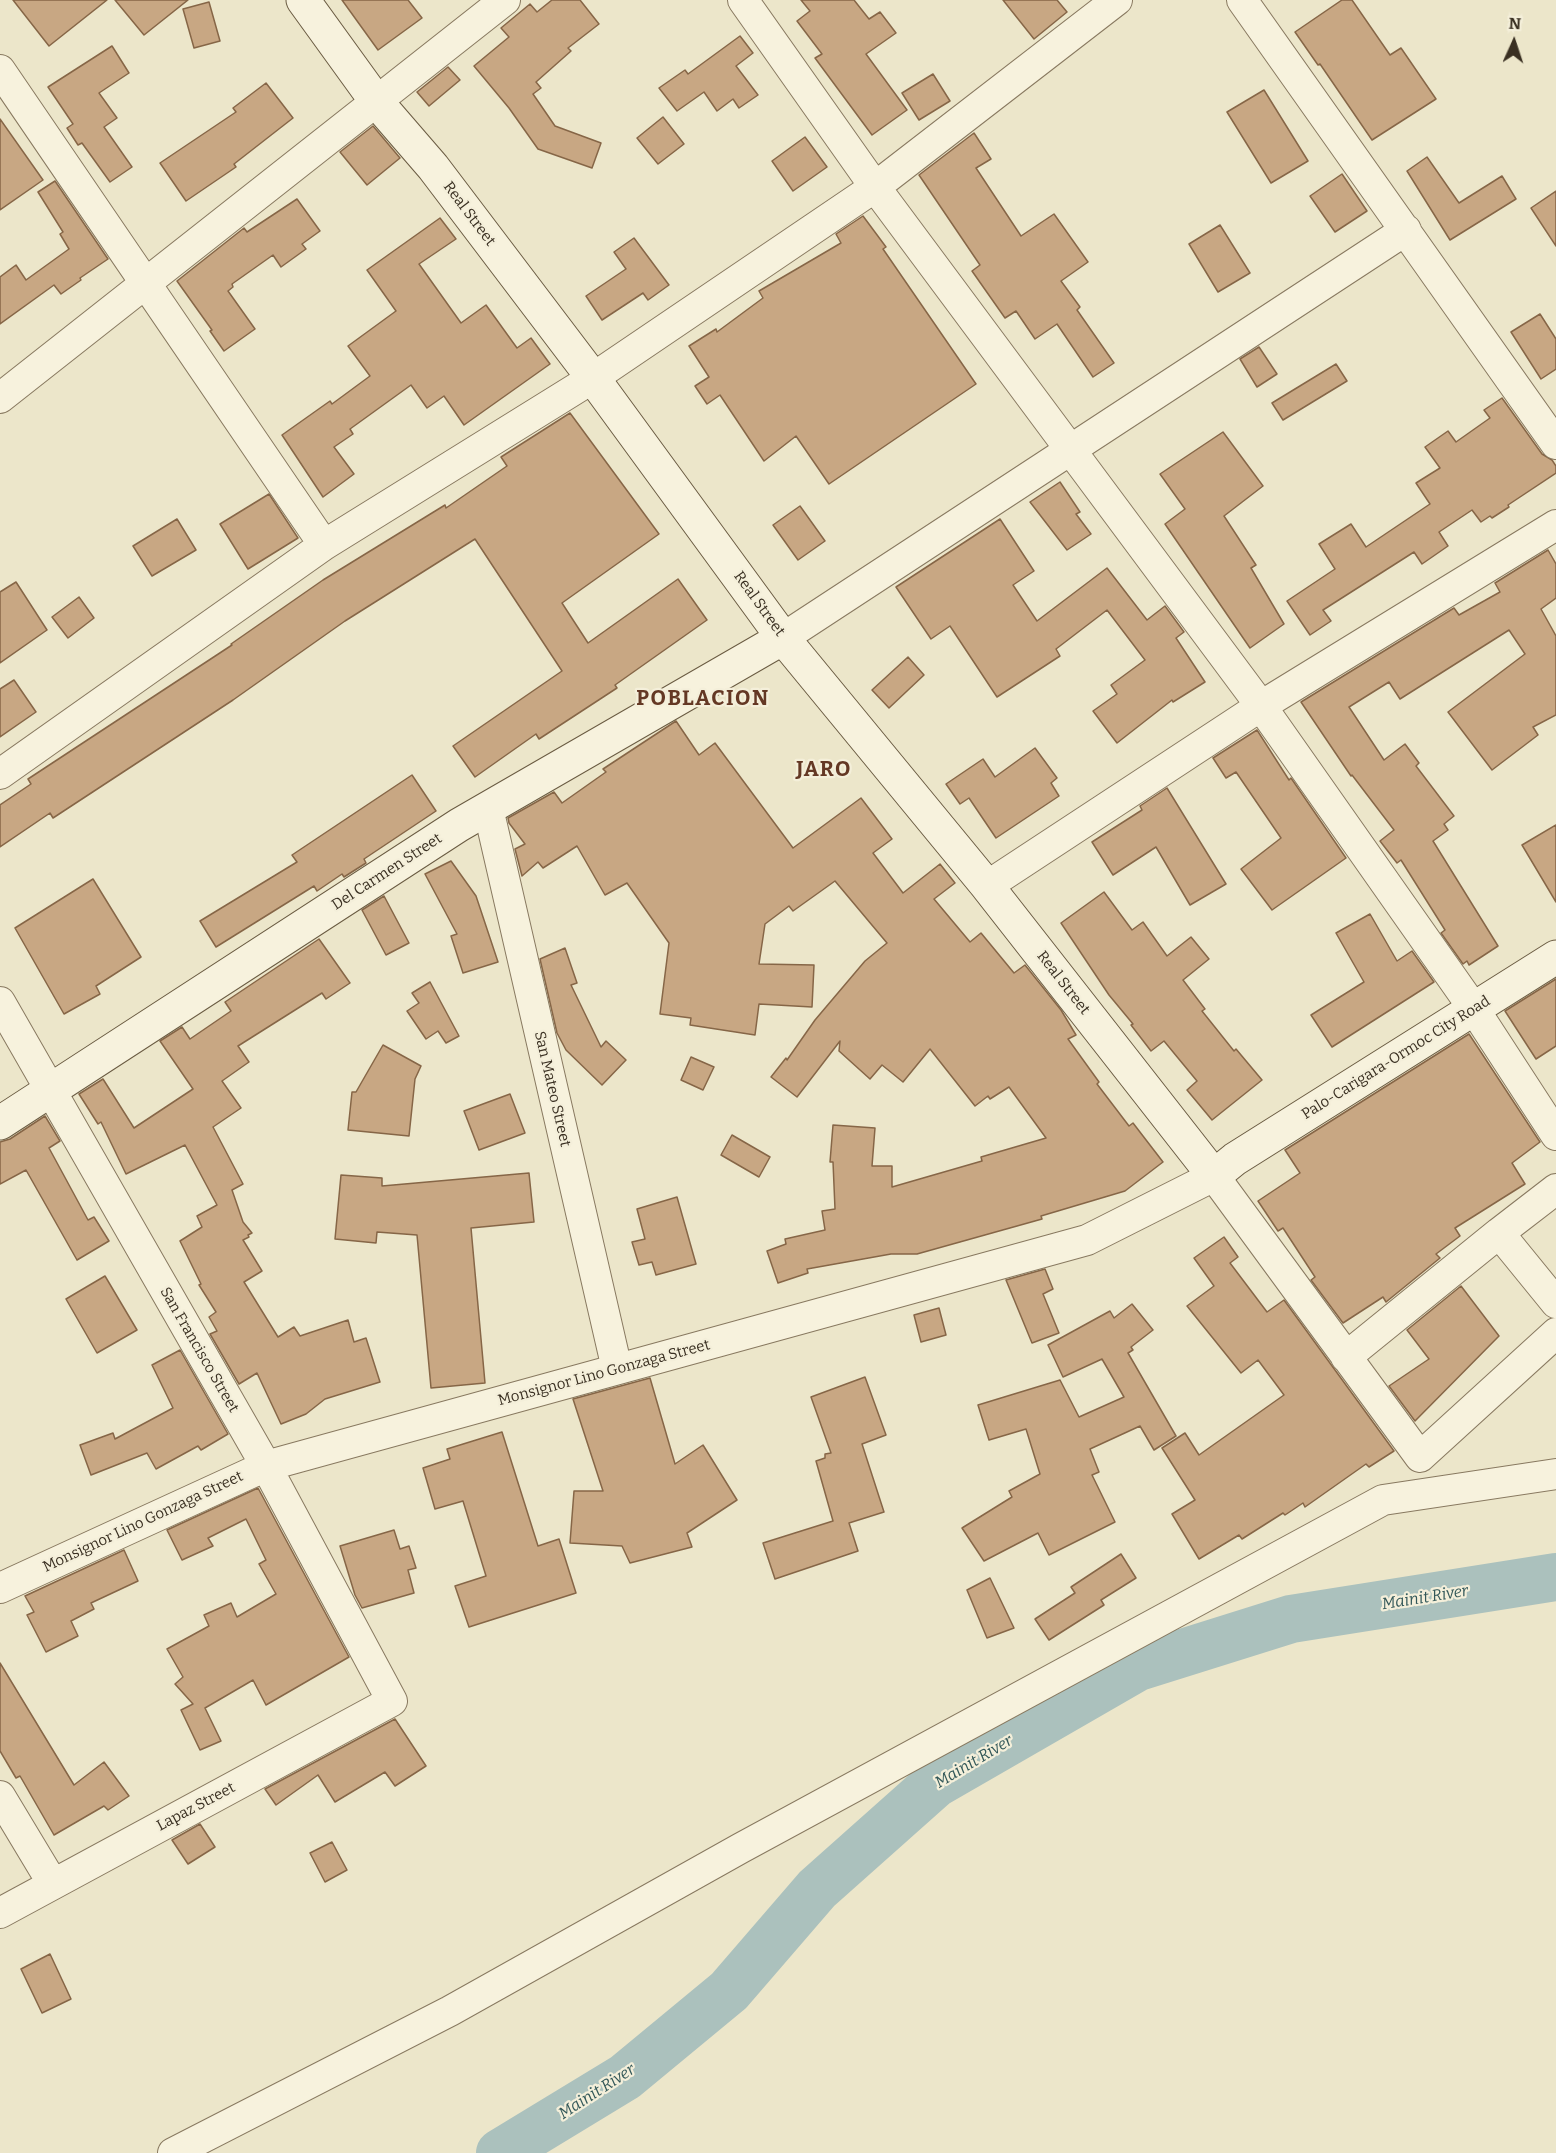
<!DOCTYPE html>
<style>
body{margin:0}
#map{position:relative;width:1556px;height:2153px;overflow:hidden;background:#ece6ca;font-family:Bitter,serif}
canvas{display:block}
.north{position:absolute;left:1484px;top:12px;width:60px;height:60px;-webkit-text-stroke:4px #f4efda;paint-order:stroke;rotate:3deg;font-size:16px;font-weight:700;line-height:24px;text-align:center;color:#3a3022}
.north::after{content:'';display:block;margin:auto;width:21px;height:27px;background:#3a3022;clip-path:polygon(50% 0,100% 100%,50% 72%,0 100%)}
</style>
<div id="map">
<canvas width="1556" height="2153"></canvas>
<div class="north">N</div>
</div>
<script>
const ctx = document.querySelector('canvas').getContext('2d');
ctx.lineJoin = 'round';
function strokePath(path, color, width, dash) {
  ctx.strokeStyle = color;
  ctx.lineWidth = width;
  ctx.lineCap = dash ? 'butt' : 'round';
  ctx.setLineDash(dash || []);
  ctx.stroke(path);
}
function paint(path, color) {
  ctx.fillStyle = color;
  ctx.fill(path, 'evenodd');
}
function write(font, color, halo, rows, align = 'center') {
  ctx.font = font + ' Bitter,serif';
  ctx.lineWidth = 4.5;
  ctx.setLineDash([]);
  ctx.textBaseline = 'middle';
  ctx.strokeStyle = halo;
  ctx.fillStyle = color;
  for (const [text, x, y, turn = 0] of rows) {
    ctx.save();
    ctx.translate(x, y);
    ctx.rotate((+turn || 0) * Math.PI / 180);
    ctx.textAlign = isNaN(turn) ? turn : align;
    if (halo) ctx.strokeText(text, 0, 0);
    ctx.fillText(text, 0, 0);
    ctx.restore();
  }
}
const river = new Path2D(`
 M 500,2153 L 625,2077 L 729,1991 L 817,1889 L 935,1784 L 1138,1667 L 1291,1619 L 1556,1577`);
const building = new Path2D(`
 M 13,0 L 107,0 L 49,46 Z
 M 115,0 L 188,0 L 144,35 Z
 M 342,0 L 408,0 L 422,18 L 378,50 Z
 M 552,0 L 580,0 L 599,24 L 568,48 L 571,51 L 536,82 L 541,88 L 533,94 L 555,126 L 601,143 L 592,168 L 538,149 L 509,108 L 474,66 L 509,37 L 501,28 L 530,4 L 537,12 Z
 M 801,0 L 854,0 L 869,19 L 880,12 L 896,33 L 866,54 L 907,110 L 872,135 L 815,58 L 822,54 L 797,21 L 810,11 Z
 M 1003,0 L 1057,0 L 1067,12 L 1034,39 Z
 M 1342,0 L 1352,0 L 1390,55 L 1401,48 L 1436,99 L 1372,140 L 1320,64 L 1318,65 L 1295,32 Z
 M 209,2 L 220,41 L 194,48 L 183,9 Z
 M 740,36 L 753,53 L 736,66 L 758,95 L 739,108 L 733,99 L 717,111 L 704,92 L 677,111 L 659,88 L 685,70 L 688,74 Z
 M 112,46 L 129,73 L 99,93 L 117,118 L 104,127 L 132,167 L 110,182 L 82,143 L 78,145 L 67,128 L 73,124 L 48,87 Z
 M 448,67 L 460,80 L 429,106 L 417,92 Z
 M 933,74 L 950,101 L 919,120 L 902,93 Z
 M 266,83 L 293,118 L 234,164 L 236,167 L 186,201 L 160,163 L 236,112 L 233,108 Z
 M 1264,90 L 1308,161 L 1271,183 L 1227,112 Z
 M 663,117 L 684,144 L 658,164 L 637,138 Z
 M 0,119 L 43,180 L 0,210 Z
 M 373,126 L 400,158 L 367,185 L 340,152 Z
 M 974,133 L 991,159 L 976,168 L 1021,236 L 1054,214 L 1088,262 L 1061,281 L 1080,307 L 1077,310 L 1114,363 L 1093,377 L 1057,324 L 1035,339 L 1016,311 L 1005,318 L 972,271 L 980,265 L 919,175 Z
 M 805,137 L 827,167 L 793,191 L 772,161 Z
 M 1427,157 L 1459,203 L 1502,176 L 1516,199 L 1450,240 L 1407,171 Z
 M 1342,174 L 1367,211 L 1335,232 L 1310,196 Z
 M 55,181 L 108,259 L 80,278 L 81,280 L 61,294 L 54,285 L 0,324 L 0,277 L 16,265 L 26,280 L 69,249 L 60,234 L 63,232 L 38,192 Z
 M 1556,191 L 1556,246 L 1531,208 Z
 M 297,199 L 320,231 L 302,244 L 306,249 L 281,267 L 273,255 L 232,284 L 233,287 L 228,291 L 255,329 L 224,351 L 210,331 L 212,330 L 177,281 L 244,228 L 247,232 Z
 M 863,216 L 886,247 L 883,249 L 976,384 L 829,484 L 796,436 L 764,461 L 720,395 L 707,404 L 695,386 L 709,377 L 689,346 L 716,329 L 717,332 L 763,298 L 759,291 L 841,243 L 836,234 Z
 M 440,218 L 456,239 L 419,264 L 461,323 L 486,305 L 517,348 L 531,338 L 550,364 L 464,425 L 444,396 L 427,408 L 411,385 L 350,429 L 353,434 L 334,447 L 354,474 L 323,497 L 282,435 L 330,401 L 332,404 L 370,376 L 348,346 L 396,311 L 367,270 Z
 M 1220,225 L 1250,273 L 1218,292 L 1189,244 Z
 M 634,238 L 669,285 L 648,300 L 643,293 L 602,320 L 586,296 L 626,269 L 614,252 Z
 M 1540,314 L 1556,339 L 1556,369 L 1541,379 L 1511,332 Z
 M 1259,347 L 1277,374 L 1257,387 L 1240,359 Z
 M 1336,364 L 1347,381 L 1283,420 L 1272,403 Z
 M 1502,398 L 1542,454 L 1552,460 L 1556,466 L 1556,473 L 1508,505 L 1509,507 L 1492,518 L 1490,516 L 1481,522 L 1472,510 L 1439,532 L 1448,546 L 1422,564 L 1414,552 L 1323,610 L 1331,621 L 1310,635 L 1287,601 L 1335,569 L 1319,544 L 1351,524 L 1366,547 L 1430,504 L 1416,483 L 1440,468 L 1425,447 L 1448,431 L 1456,442 L 1490,418 L 1484,410 Z
 M 570,413 L 659,534 L 562,603 L 588,643 L 678,579 L 707,620 L 615,685 L 617,688 L 539,739 L 536,734 L 475,777 L 453,746 L 562,671 L 475,539 L 345,621 L 233,700 L 53,818 L 50,813 L 0,847 L 0,805 L 31,784 L 28,779 L 232,645 L 231,644 L 323,580 L 445,505 L 446,508 L 507,466 L 501,457 Z
 M 1223,432 L 1263,486 L 1224,516 L 1256,565 L 1251,568 L 1284,624 L 1250,648 L 1165,524 L 1185,509 L 1160,474 Z
 M 1060,482 L 1080,512 L 1076,514 L 1091,534 L 1067,550 L 1030,502 Z
 M 269,494 L 298,538 L 248,569 L 220,524 Z
 M 800,506 L 825,541 L 798,560 L 773,525 Z
 M 177,519 L 196,550 L 152,576 L 133,546 Z
 M 1000,519 L 1034,571 L 1013,585 L 1037,621 L 1107,568 L 1147,620 L 1165,606 L 1184,632 L 1176,638 L 1205,682 L 1173,702 L 1172,700 L 1117,743 L 1093,711 L 1117,694 L 1111,685 L 1145,660 L 1107,610 L 1056,649 L 1060,656 L 997,697 L 950,626 L 931,639 L 896,587 Z
 M 1548,550 L 1556,564 L 1556,598 L 1541,609 L 1556,636 L 1556,715 L 1533,727 L 1538,735 L 1492,770 L 1448,712 L 1525,654 L 1509,630 L 1400,699 L 1389,682 L 1349,707 L 1384,760 L 1405,744 L 1419,763 L 1416,766 L 1454,816 L 1444,824 L 1448,830 L 1433,841 L 1498,946 L 1469,965 L 1467,961 L 1463,964 L 1441,933 L 1445,930 L 1401,860 L 1397,863 L 1380,841 L 1394,830 L 1352,775 L 1351,776 L 1301,702 L 1454,608 L 1459,615 L 1500,592 L 1495,583 Z
 M 16,582 L 47,630 L 0,663 L 0,592 Z
 M 79,597 L 94,618 L 68,638 L 52,617 Z
 M 908,657 L 924,675 L 889,708 L 872,690 Z
 M 14,680 L 36,712 L 0,737 L 0,689 Z
 M 676,721 L 699,755 L 715,743 L 793,848 L 861,798 L 892,839 L 873,853 L 903,893 L 940,864 L 955,883 L 934,899 L 970,942 L 981,933 L 1014,973 L 1025,965 L 1061,1010 L 1076,1035 L 1068,1039 L 1099,1082 L 1097,1084 L 1129,1126 L 1133,1123 L 1163,1162 L 1125,1191 L 1041,1216 L 1042,1219 L 917,1254 L 891,1254 L 807,1269 L 808,1273 L 778,1283 L 767,1251 L 786,1244 L 785,1239 L 825,1230 L 822,1211 L 835,1209 L 833,1162 L 830,1162 L 833,1125 L 875,1128 L 872,1166 L 892,1166 L 892,1187 L 982,1161 L 981,1157 L 1046,1138 L 1009,1087 L 990,1099 L 988,1096 L 975,1106 L 930,1049 L 903,1082 L 882,1065 L 870,1079 L 839,1051 L 840,1041 L 797,1097 L 771,1077 L 786,1058 L 787,1060 L 815,1020 L 865,961 L 887,943 L 835,881 L 793,911 L 789,906 L 765,924 L 759,964 L 814,965 L 812,1007 L 759,1004 L 755,1035 L 690,1025 L 691,1018 L 660,1014 L 669,943 L 627,883 L 605,895 L 577,846 L 543,868 L 538,862 L 522,876 L 515,849 L 525,844 L 509,823 L 508,818 L 554,792 L 562,803 L 606,772 L 603,769 Z
 M 1257,730 L 1289,780 L 1291,778 L 1346,858 L 1272,910 L 1241,869 L 1281,838 L 1236,772 L 1226,778 L 1213,758 Z
 M 1035,748 L 1057,778 L 1051,783 L 1059,796 L 996,838 L 969,798 L 960,804 L 946,784 L 983,759 L 995,777 Z
 M 412,775 L 436,811 L 364,859 L 366,863 L 344,877 L 342,874 L 317,891 L 314,886 L 216,947 L 200,921 L 297,862 L 292,855 Z
 M 1167,788 L 1226,884 L 1190,905 L 1156,847 L 1113,875 L 1092,842 L 1142,810 L 1140,806 Z
 M 1556,825 L 1556,902 L 1522,845 Z
 M 451,861 L 476,896 L 498,962 L 463,973 L 451,936 L 457,934 L 425,874 Z
 M 93,879 L 141,957 L 96,986 L 100,994 L 64,1014 L 15,928 Z
 M 1104,892 L 1132,930 L 1143,922 L 1167,956 L 1191,937 L 1209,959 L 1183,980 L 1205,1009 L 1202,1011 L 1234,1051 L 1236,1049 L 1262,1080 L 1212,1120 L 1187,1090 L 1197,1081 L 1164,1041 L 1151,1051 L 1131,1025 L 1133,1024 L 1109,995 L 1061,923 Z
 M 384,896 L 409,943 L 386,955 L 362,910 Z
 M 1370,914 L 1397,961 L 1412,951 L 1434,982 L 1332,1047 L 1311,1015 L 1364,982 L 1336,933 Z
 M 319,939 L 350,983 L 326,999 L 322,993 L 238,1046 L 249,1062 L 222,1081 L 241,1108 L 213,1127 L 243,1184 L 232,1190 L 243,1222 L 252,1233 L 248,1235 L 249,1237 L 243,1240 L 262,1271 L 244,1282 L 278,1337 L 294,1327 L 300,1336 L 348,1320 L 354,1342 L 366,1338 L 380,1382 L 325,1399 L 306,1414 L 281,1424 L 257,1373 L 239,1384 L 210,1334 L 217,1331 L 209,1317 L 216,1312 L 199,1285 L 201,1284 L 180,1241 L 202,1227 L 197,1216 L 217,1205 L 185,1145 L 126,1174 L 101,1122 L 98,1124 L 79,1094 L 103,1079 L 134,1128 L 193,1089 L 160,1041 L 182,1027 L 190,1039 L 231,1011 L 225,1002 Z
 M 565,948 L 577,983 L 571,985 L 601,1047 L 606,1041 L 626,1060 L 602,1085 L 566,1050 L 557,1033 L 540,959 Z
 M 1556,979 L 1556,1046 L 1536,1059 L 1505,1011 Z
 M 430,982 L 459,1036 L 446,1043 L 438,1031 L 426,1039 L 407,1011 L 419,1003 L 412,993 Z
 M 1469,1034 L 1540,1142 L 1512,1163 L 1525,1184 L 1455,1228 L 1460,1236 L 1436,1254 L 1440,1258 L 1386,1302 L 1383,1297 L 1343,1323 L 1311,1280 L 1315,1277 L 1283,1228 L 1278,1231 L 1258,1201 L 1300,1173 L 1285,1150 Z
 M 383,1045 L 421,1066 L 415,1079 L 409,1136 L 348,1130 L 352,1092 L 356,1092 Z
 M 691,1057 L 714,1067 L 703,1090 L 681,1080 Z
 M 510,1094 L 525,1133 L 479,1150 L 464,1111 Z
 M 45,1116 L 60,1141 L 49,1148 L 88,1220 L 94,1217 L 109,1241 L 77,1260 L 26,1170 L 0,1184 L 0,1142 L 10,1139 Z
 M 732,1135 L 770,1157 L 759,1177 L 721,1155 Z
 M 529,1173 L 534,1222 L 471,1228 L 485,1383 L 431,1388 L 417,1235 L 377,1232 L 376,1243 L 335,1239 L 341,1175 L 382,1178 L 382,1186 Z
 M 677,1197 L 696,1264 L 656,1275 L 652,1262 L 639,1265 L 632,1242 L 645,1239 L 637,1209 Z
 M 1224,1237 L 1238,1257 L 1230,1263 L 1267,1312 L 1284,1300 L 1394,1451 L 1369,1467 L 1366,1464 L 1305,1507 L 1303,1503 L 1285,1515 L 1283,1513 L 1242,1539 L 1239,1535 L 1199,1559 L 1172,1514 L 1195,1500 L 1162,1448 L 1185,1433 L 1199,1455 L 1284,1395 L 1258,1360 L 1241,1373 L 1187,1306 L 1214,1286 L 1194,1258 Z
 M 1045,1269 L 1053,1289 L 1043,1294 L 1059,1333 L 1032,1343 L 1006,1280 Z
 M 105,1276 L 137,1330 L 97,1353 L 66,1299 Z
 M 1461,1286 L 1499,1336 L 1415,1421 L 1389,1386 L 1429,1359 L 1407,1330 Z
 M 1132,1304 L 1153,1330 L 1131,1347 L 1133,1350 L 1128,1353 L 1176,1436 L 1154,1450 L 1140,1426 L 1090,1449 L 1099,1472 L 1092,1475 L 1115,1522 L 1049,1555 L 1038,1533 L 984,1561 L 962,1528 L 1012,1497 L 1009,1491 L 1040,1474 L 1026,1429 L 989,1440 L 978,1405 L 1060,1380 L 1079,1417 L 1124,1397 L 1102,1359 L 1063,1377 L 1048,1345 L 1110,1311 L 1114,1318 Z
 M 939,1308 L 946,1335 L 921,1342 L 914,1315 Z
 M 180,1350 L 228,1434 L 201,1450 L 198,1446 L 156,1469 L 147,1453 L 91,1475 L 80,1445 L 113,1433 L 115,1439 L 173,1408 L 152,1365 Z
 M 865,1377 L 886,1435 L 862,1444 L 884,1512 L 849,1523 L 858,1551 L 775,1579 L 763,1543 L 833,1521 L 816,1461 L 825,1458 L 825,1454 L 831,1453 L 811,1397 Z
 M 650,1378 L 675,1464 L 703,1445 L 737,1500 L 687,1533 L 692,1547 L 630,1563 L 622,1546 L 570,1543 L 574,1491 L 603,1491 L 573,1399 Z
 M 502,1432 L 538,1546 L 559,1539 L 576,1593 L 469,1627 L 455,1586 L 486,1576 L 463,1501 L 435,1509 L 423,1468 L 450,1459 L 447,1449 Z
 M 258,1488 L 349,1657 L 266,1705 L 253,1680 L 205,1708 L 221,1741 L 200,1750 L 181,1710 L 193,1704 L 175,1684 L 183,1677 L 167,1649 L 209,1626 L 204,1615 L 231,1603 L 237,1617 L 276,1594 L 259,1564 L 266,1560 L 246,1519 L 208,1538 L 213,1546 L 182,1560 L 167,1530 Z
 M 394,1530 L 400,1549 L 409,1546 L 416,1568 L 408,1570 L 414,1593 L 362,1608 L 355,1595 L 340,1546 Z
 M 124,1550 L 138,1581 L 91,1603 L 94,1609 L 71,1621 L 78,1636 L 46,1652 L 27,1615 L 34,1612 L 25,1596 Z
 M 1121,1554 L 1136,1578 L 1101,1600 L 1104,1605 L 1049,1640 L 1035,1619 L 1075,1593 L 1071,1587 Z
 M 990,1578 L 1014,1628 L 987,1638 L 967,1590 Z
 M 0,1663 L 74,1785 L 104,1762 L 129,1796 L 108,1810 L 104,1806 L 54,1835 L 20,1776 L 16,1778 L 0,1751 Z
 M 395,1719 L 426,1766 L 395,1786 L 385,1772 L 335,1802 L 318,1775 L 276,1805 L 265,1789 Z
 M 200,1824 L 215,1847 L 188,1864 L 172,1840 Z
 M 332,1842 L 347,1870 L 325,1882 L 310,1853 Z
 M 50,1954 L 71,1999 L 42,2013 L 21,1969 Z`);
const street = new Path2D(`
 M 743,0 L 875,187 L 1261,706 L 1474,1009 L 1556,1135
 M 1242,0 L 1556,444
 M 0,70 L 324,545
 M 0,398 L 505,0
 M 783,638 L 1406,230
 M 0,774 L 324,545 L 593,378 L 875,187 L 1117,0
 M 488,808 L 617,1369
 M 987,886 L 1261,706 L 1556,525
 M 0,1002 L 266,1466 L 392,1701 L 0,1913
 M 1556,1189 L 1499,1233 L 1556,1303
 M 1346,1357 L 1499,1233
 M 0,1588 L 266,1466 L 1087,1240 L 1214,1176 L 1420,1457 L 1556,1333
 M 0,1796 L 53,1884
 M 173,2153 L 450,2011 L 741,1848 L 1383,1500 L 1556,1474`);
const secondary = new Path2D(`
 M 303,0 L 376,101 L 433,167 L 593,378 L 783,638 L 987,886 L 1214,1176 L 1235,1159 L 1556,957
 M 0,1123 L 459,825 L 783,638`);
const streetNames = [
 ["Real Street",469,214,53],
 ["Real Street",759,604,54],
 ["Del Carmen Street",387,872,-33],
 ["Real Street",1063,983,52],
 ["Palo-Carigara-Ormoc City Road",1396,1058,-32],
 ["San Mateo Street",552,1089,77],
 ["San Francisco Street",199,1350,60],
 ["Monsignor Lino Gonzaga Street",604,1373,-15],
 ["Monsignor Lino Gonzaga Street",143,1522,-25],
 ["Lapaz Street",196,1807,-28]
];
const waterNames = [
 ["Mainit River",1425,1598,-9],
 ["Mainit River",974,1762,-31],
 ["Mainit River",597,2092,-33]
];
const districtNames = [
 ["POBLACION",703,699],
 ["JARO",824,770]
];
strokePath(river, '#abc1bd', 48);
paint(building, '#c8a783');
strokePath(building, '#866647', 1.5);
strokePath(street, '#887960', 32);
strokePath(secondary, '#6a5b42', 35);
strokePath(street, '#f7f2dd', 30);
strokePath(secondary, '#f7f2dd', 33);
write('15px', '#3a3022', '#f4efda', streetNames);
write('italic 16px', '#325758', '#f4efda', waterNames);
ctx.letterSpacing = '1.5px';
write('bold 21px', '#643824', '#f4efda', districtNames);
ctx.letterSpacing = '0px';
</script>
